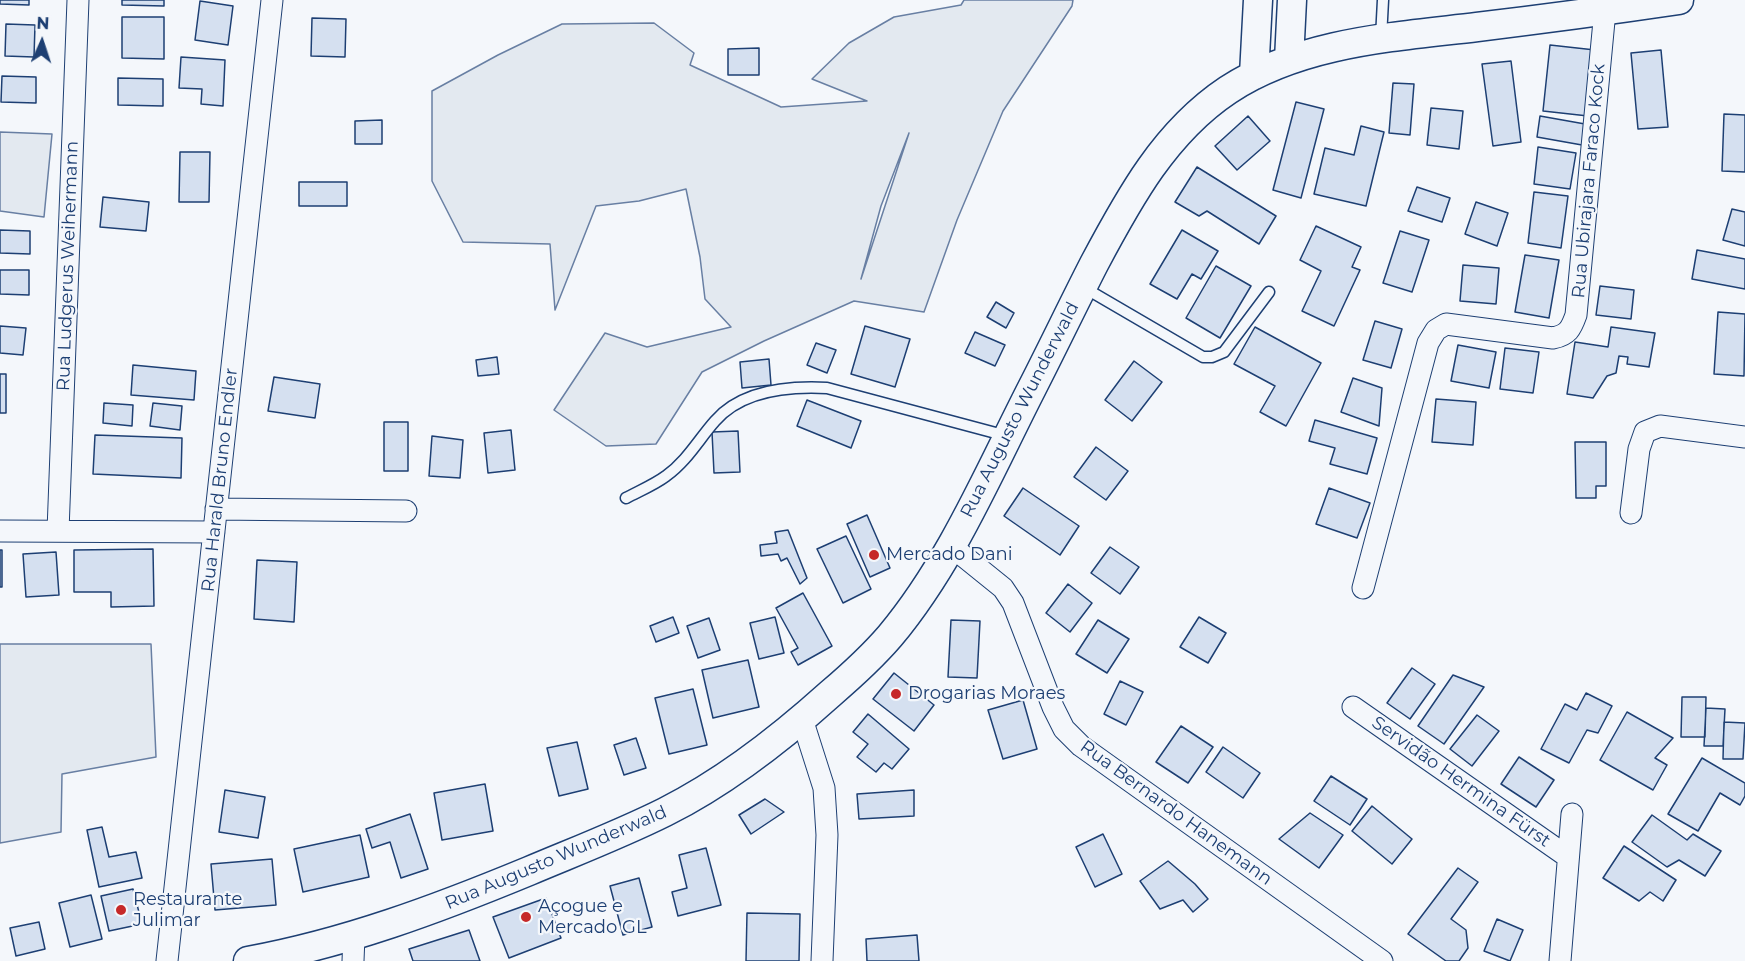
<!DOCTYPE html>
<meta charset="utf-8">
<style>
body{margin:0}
#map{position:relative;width:1745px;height:961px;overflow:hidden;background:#f4f7fb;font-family:Montserrat,sans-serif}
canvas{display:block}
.north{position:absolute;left:12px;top:12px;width:60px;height:60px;-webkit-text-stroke:4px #f4f7fb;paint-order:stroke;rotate:3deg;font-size:16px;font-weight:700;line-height:24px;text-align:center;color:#1d3f73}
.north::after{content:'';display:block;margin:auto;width:21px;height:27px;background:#1d3f73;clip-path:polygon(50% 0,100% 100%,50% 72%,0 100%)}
</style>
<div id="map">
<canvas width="1745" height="961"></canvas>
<div class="north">N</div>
</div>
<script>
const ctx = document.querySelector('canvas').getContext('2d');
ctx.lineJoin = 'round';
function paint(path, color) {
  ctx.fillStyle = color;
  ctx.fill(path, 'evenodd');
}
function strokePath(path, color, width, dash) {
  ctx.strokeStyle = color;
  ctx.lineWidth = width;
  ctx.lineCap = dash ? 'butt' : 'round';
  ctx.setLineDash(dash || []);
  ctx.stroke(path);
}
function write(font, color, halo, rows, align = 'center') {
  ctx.font = font + ' Montserrat,sans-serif';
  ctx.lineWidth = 4.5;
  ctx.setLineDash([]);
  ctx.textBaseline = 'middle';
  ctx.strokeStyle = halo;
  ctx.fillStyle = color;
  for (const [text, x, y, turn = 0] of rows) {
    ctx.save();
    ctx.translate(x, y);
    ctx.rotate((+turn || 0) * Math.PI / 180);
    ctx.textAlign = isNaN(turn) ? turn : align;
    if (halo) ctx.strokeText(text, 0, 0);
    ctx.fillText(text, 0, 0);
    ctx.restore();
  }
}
const green = new Path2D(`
 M 964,0 L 1073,0 L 1072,6 L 1003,111 L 957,220 L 924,312 L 854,301 L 764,341 L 702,372 L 656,444 L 606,446 L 554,410 L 605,333 L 647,347 L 731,327 L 705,299 L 700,257 L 686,189 L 639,201 L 596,206 L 555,310 L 550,244 L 463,242 L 432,181 L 432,91 L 498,55 L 562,24 L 654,23 L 694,53 L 690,65 L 781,107 L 867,101 L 812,79 L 849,43 L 894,17 L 961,5 ZM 909,133 L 861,279 L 881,206 Z
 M 0,132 L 52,134 L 44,217 L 0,211 Z
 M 0,644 L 151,644 L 156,757 L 62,774 L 61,832 L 0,843 Z`);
const building = new Path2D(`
 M 0,0 L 29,0 L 29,5 L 0,4 Z
 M 122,0 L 164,0 L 164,6 L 122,5 Z
 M 200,1 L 233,6 L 228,45 L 195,40 Z
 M 122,17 L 164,17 L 164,59 L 122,58 Z
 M 312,18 L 346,19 L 345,57 L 311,56 Z
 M 6,24 L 35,25 L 34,57 L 5,56 Z
 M 1550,45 L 1595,50 L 1588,116 L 1543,111 Z
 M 759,48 L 759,75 L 728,75 L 728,49 Z
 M 1661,50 L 1668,127 L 1638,129 L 1631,53 Z
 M 181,57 L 225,60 L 223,106 L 201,104 L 202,89 L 179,88 Z
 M 1511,61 L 1521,142 L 1493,146 L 1482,64 Z
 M 2,76 L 36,77 L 36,103 L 1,102 Z
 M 118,78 L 163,79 L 163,106 L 118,105 Z
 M 1393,83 L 1414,84 L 1410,135 L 1389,133 Z
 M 1296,102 L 1324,109 L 1301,198 L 1273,190 Z
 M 1431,108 L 1463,111 L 1459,149 L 1427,145 Z
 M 1724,114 L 1745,115 L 1745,172 L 1722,171 Z
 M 1248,116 L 1270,141 L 1237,170 L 1215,146 Z
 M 1540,116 L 1585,124 L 1582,145 L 1537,137 Z
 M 382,120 L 382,144 L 355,144 L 355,121 Z
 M 1361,126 L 1384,132 L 1366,206 L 1314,194 L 1325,148 L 1354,155 Z
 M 1538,147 L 1576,153 L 1570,189 L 1534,184 Z
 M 180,152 L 210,152 L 209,202 L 179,202 Z
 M 1197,167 L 1276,216 L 1259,244 L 1207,211 L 1199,216 L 1175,202 Z
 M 299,182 L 347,182 L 347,206 L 299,206 Z
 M 1417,187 L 1450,198 L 1442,222 L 1408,211 Z
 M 1534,192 L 1568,196 L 1561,248 L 1528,243 Z
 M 103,197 L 149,202 L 146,231 L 100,227 Z
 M 1476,202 L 1508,213 L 1497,246 L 1465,234 Z
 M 1732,209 L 1745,212 L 1745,246 L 1723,240 Z
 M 1316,226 L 1361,247 L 1352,267 L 1360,270 L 1334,326 L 1302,311 L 1321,271 L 1300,260 Z
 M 0,230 L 30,231 L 30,254 L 0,253 Z
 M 1182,230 L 1218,251 L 1201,279 L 1192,274 L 1177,299 L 1150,284 Z
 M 1400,231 L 1429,240 L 1412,292 L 1383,283 Z
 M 1697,250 L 1745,259 L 1745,289 L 1692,279 Z
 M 1525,255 L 1559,260 L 1549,318 L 1515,312 Z
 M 1463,265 L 1499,268 L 1496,304 L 1460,301 Z
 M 1216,266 L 1251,286 L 1220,338 L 1186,318 Z
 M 0,270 L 29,270 L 29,295 L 0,294 Z
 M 1600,286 L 1634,290 L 1631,319 L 1596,315 Z
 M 996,302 L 1014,313 L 1006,328 L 987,317 Z
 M 1718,312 L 1745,314 L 1744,376 L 1714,374 Z
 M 1375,321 L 1402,329 L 1391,368 L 1363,360 Z
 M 0,326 L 26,328 L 23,355 L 0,353 Z
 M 865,326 L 910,339 L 895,387 L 851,374 Z
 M 1255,327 L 1321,363 L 1286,426 L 1260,412 L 1275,386 L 1234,364 Z
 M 1611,327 L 1655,333 L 1649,367 L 1627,364 L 1628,357 L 1619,356 L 1616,373 L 1607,376 L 1593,398 L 1567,394 L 1575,342 L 1608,347 Z
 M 975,332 L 1005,345 L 995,366 L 965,353 Z
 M 816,343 L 836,350 L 827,373 L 807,365 Z
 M 1458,345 L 1496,352 L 1489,388 L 1451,381 Z
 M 1505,348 L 1539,352 L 1533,393 L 1500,389 Z
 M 497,357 L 499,374 L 478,376 L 476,360 Z
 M 769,359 L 771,385 L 742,388 L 740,362 Z
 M 1134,361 L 1162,382 L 1132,421 L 1105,400 Z
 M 133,365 L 196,371 L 194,400 L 131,395 Z
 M 0,374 L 6,374 L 6,413 L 0,413 Z
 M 274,377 L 320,384 L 315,418 L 268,411 Z
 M 1353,378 L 1382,388 L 1379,426 L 1341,412 Z
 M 1436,399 L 1476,402 L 1473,445 L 1432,442 Z
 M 807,400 L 861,421 L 851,448 L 797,426 Z
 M 104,403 L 133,405 L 132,426 L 103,423 Z
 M 153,403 L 182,406 L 180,430 L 150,426 Z
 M 1315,420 L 1377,438 L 1367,474 L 1330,464 L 1335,448 L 1309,441 Z
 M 384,422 L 408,422 L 408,471 L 384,471 Z
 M 511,430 L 515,470 L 488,473 L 484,433 Z
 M 738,431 L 740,472 L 714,473 L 712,432 Z
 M 95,435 L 182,438 L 181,478 L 93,474 Z
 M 432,436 L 463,440 L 460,478 L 429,476 Z
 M 1575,442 L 1606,442 L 1606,486 L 1596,486 L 1596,498 L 1576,498 Z
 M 1096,447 L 1128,471 L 1106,500 L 1074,477 Z
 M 1023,488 L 1079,526 L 1060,555 L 1004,516 Z
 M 1329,488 L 1370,503 L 1357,538 L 1316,524 Z
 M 867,515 L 890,568 L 870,577 L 847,524 Z
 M 788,530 L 807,578 L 800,584 L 787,558 L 781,561 L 778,554 L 761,556 L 760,545 L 777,543 L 775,532 Z
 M 846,536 L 871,589 L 843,603 L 817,549 Z
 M 1110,547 L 1139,567 L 1120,594 L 1091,573 Z
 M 153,549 L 154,606 L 111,607 L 111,592 L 74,592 L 74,550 Z
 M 0,550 L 2,550 L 2,587 L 0,587 Z
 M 56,552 L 59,595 L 26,597 L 23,554 Z
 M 257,560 L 297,562 L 294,622 L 254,619 Z
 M 1068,584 L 1092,603 L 1070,632 L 1046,613 Z
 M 803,593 L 832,646 L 798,665 L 791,652 L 798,648 L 776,608 Z
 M 673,617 L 679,633 L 656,642 L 650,626 Z
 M 775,617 L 784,653 L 759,659 L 750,623 Z
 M 1199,617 L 1226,633 L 1208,663 L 1180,647 Z
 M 709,618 L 720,650 L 698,658 L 687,626 Z
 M 951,620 L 980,621 L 977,678 L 948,677 Z
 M 1098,620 L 1129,639 L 1107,673 L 1076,654 Z
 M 748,660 L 759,707 L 713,718 L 702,670 Z
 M 1412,668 L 1435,684 L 1410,719 L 1387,703 Z
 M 894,673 L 934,705 L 914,731 L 873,699 Z
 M 1453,675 L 1484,687 L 1444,744 L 1418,726 Z
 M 1120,681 L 1143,692 L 1126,725 L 1104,714 Z
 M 693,689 L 707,745 L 669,754 L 655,698 Z
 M 1586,693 L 1612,706 L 1598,733 L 1587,730 L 1569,763 L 1541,749 L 1565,704 L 1577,710 Z
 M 1682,697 L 1706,697 L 1705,737 L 1681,737 Z
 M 1023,700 L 1037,749 L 1003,759 L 988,710 Z
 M 1706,708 L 1725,709 L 1723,746 L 1704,746 Z
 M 1627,712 L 1673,738 L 1655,758 L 1667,765 L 1653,790 L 1600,760 Z
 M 868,714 L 909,749 L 892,769 L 884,763 L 876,772 L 857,757 L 868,744 L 853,732 Z
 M 1477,715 L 1499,731 L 1472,766 L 1450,749 Z
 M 1724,722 L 1745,723 L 1743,759 L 1723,759 Z
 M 1181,726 L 1213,747 L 1188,783 L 1156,762 Z
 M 636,738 L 646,768 L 624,775 L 614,745 Z
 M 577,742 L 588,789 L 559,796 L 547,748 Z
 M 1223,747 L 1260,773 L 1243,798 L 1206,772 Z
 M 1519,757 L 1554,780 L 1536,807 L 1501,784 Z
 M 1702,758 L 1745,783 L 1745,796 L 1740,805 L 1720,793 L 1698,831 L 1668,814 Z
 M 1331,776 L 1367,799 L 1350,825 L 1314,801 Z
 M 485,784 L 493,831 L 442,840 L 434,793 Z
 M 225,790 L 265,797 L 258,838 L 219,832 Z
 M 914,790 L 914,816 L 859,819 L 857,794 Z
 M 765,799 L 784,812 L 751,834 L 739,815 Z
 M 1372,806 L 1412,839 L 1392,864 L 1352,831 Z
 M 1310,813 L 1343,835 L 1319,868 L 1279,839 Z
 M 410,814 L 428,869 L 401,878 L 390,842 L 372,848 L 366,829 Z
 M 1652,815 L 1687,840 L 1693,834 L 1721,851 L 1705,876 L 1679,860 L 1667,867 L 1632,842 Z
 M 102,827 L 109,857 L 136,852 L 142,878 L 99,887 L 87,830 Z
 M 1103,834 L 1122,874 L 1095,887 L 1076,847 Z
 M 360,835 L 369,877 L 303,892 L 294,849 Z
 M 1624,846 L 1676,880 L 1663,901 L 1650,892 L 1639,901 L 1603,878 Z
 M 706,848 L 721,905 L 678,916 L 672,892 L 687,888 L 679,855 Z
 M 272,859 L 276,905 L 215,910 L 211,864 Z
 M 1168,861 L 1195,884 L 1208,899 L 1193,912 L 1183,900 L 1160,909 L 1140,881 Z
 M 1458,868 L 1478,882 L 1451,919 L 1466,930 L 1468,948 L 1459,961 L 1446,961 L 1408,934 Z
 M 639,878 L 652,927 L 623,935 L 610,886 Z
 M 133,889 L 142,924 L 109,931 L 101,896 Z
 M 91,895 L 102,939 L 70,947 L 59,903 Z
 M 546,898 L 561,938 L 509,958 L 493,917 Z
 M 747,913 L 800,914 L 799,961 L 746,961 Z
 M 1497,919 L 1523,930 L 1510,961 L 1484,951 Z
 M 39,922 L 45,949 L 16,956 L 10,928 Z
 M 469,930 L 480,961 L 413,961 L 409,949 Z
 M 917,935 L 919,961 L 867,961 L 866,939 Z`);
const lane = new Path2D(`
 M 1381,38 L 1383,0
 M 1083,287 L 1203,357 L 1212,357 L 1224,352 L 1269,292
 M 626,498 C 639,491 654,485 666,476 C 687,461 699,439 715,421 C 742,390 789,386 827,388 L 1007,436`);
const street = new Path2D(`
 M 216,509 L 406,511
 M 1631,513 L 1639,449 L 1645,432 L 1660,426 L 1745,437
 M 0,531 L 214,532
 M 58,531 L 78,0
 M 951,546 L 1003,588 L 1013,603 L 1053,707 L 1064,729 L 1081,746 L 1382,961
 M 1363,588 L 1428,343 L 1436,330 L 1446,324 L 1553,338 C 1568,335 1571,329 1576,315 L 1606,0
 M 1353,707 L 1568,857
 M 802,719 L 824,788 L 827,835 L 822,961
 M 167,961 L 272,0
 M 353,961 L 354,936
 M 1560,961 L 1572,814`);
const secondary = new Path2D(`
 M 1289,60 L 1292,0
 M 1254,75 L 1258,0
 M 248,961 C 346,943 437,909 529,871 C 574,852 621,834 665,812 C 725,782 780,739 830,694 C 851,676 872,657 890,636 C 951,563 989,472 1032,388 C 1053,347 1073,305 1094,264 C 1129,198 1165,132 1228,90 C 1301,42 1393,37 1477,27 C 1544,19 1611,10 1679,0`);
const markers = [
 [874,555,6,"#c62828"],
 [896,694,6,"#c62828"],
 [121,910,6,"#c62828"],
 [526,917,6,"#c62828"]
];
const streetNames = [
 ["Rua Ubirajara Faraco Kock",1589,181,-85],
 ["Rua Ludgerus Weihermann",68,266,-88],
 ["Rua Augusto Wunderwald",1020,410,-63],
 ["Rua Harald Bruno Endler",220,480,-84],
 ["Servidão Hermina Fürst",1461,782,35],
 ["Rua Bernardo Hanemann",1176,813,36],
 ["Rua Augusto Wunderwald",556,858,-23]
];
const poiNames = [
 ["Mercado Dani",886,555],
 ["Drogarias Moraes",908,694],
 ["Restaurante",133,900],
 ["Julimar",133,921],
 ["Açogue e",538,907],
 ["Mercado GL",538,928]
];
paint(green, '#e3e9f0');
strokePath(green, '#687fa3', 1.5);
paint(building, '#d5e0f0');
strokePath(building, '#1d3f73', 1.5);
strokePath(lane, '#1d3f73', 13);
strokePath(street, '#1d3f73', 23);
strokePath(secondary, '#1d3f73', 31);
strokePath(lane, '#f4f7fb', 10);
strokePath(street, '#f4f7fb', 21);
strokePath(secondary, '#f4f7fb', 28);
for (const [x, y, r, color] of markers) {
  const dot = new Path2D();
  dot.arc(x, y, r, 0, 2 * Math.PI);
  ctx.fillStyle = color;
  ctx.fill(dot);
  strokePath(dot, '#f4f7fb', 2);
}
write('18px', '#1d3f73', '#f4f7fb', streetNames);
write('18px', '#1d3f73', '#f4f7fb', poiNames, 'left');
</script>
